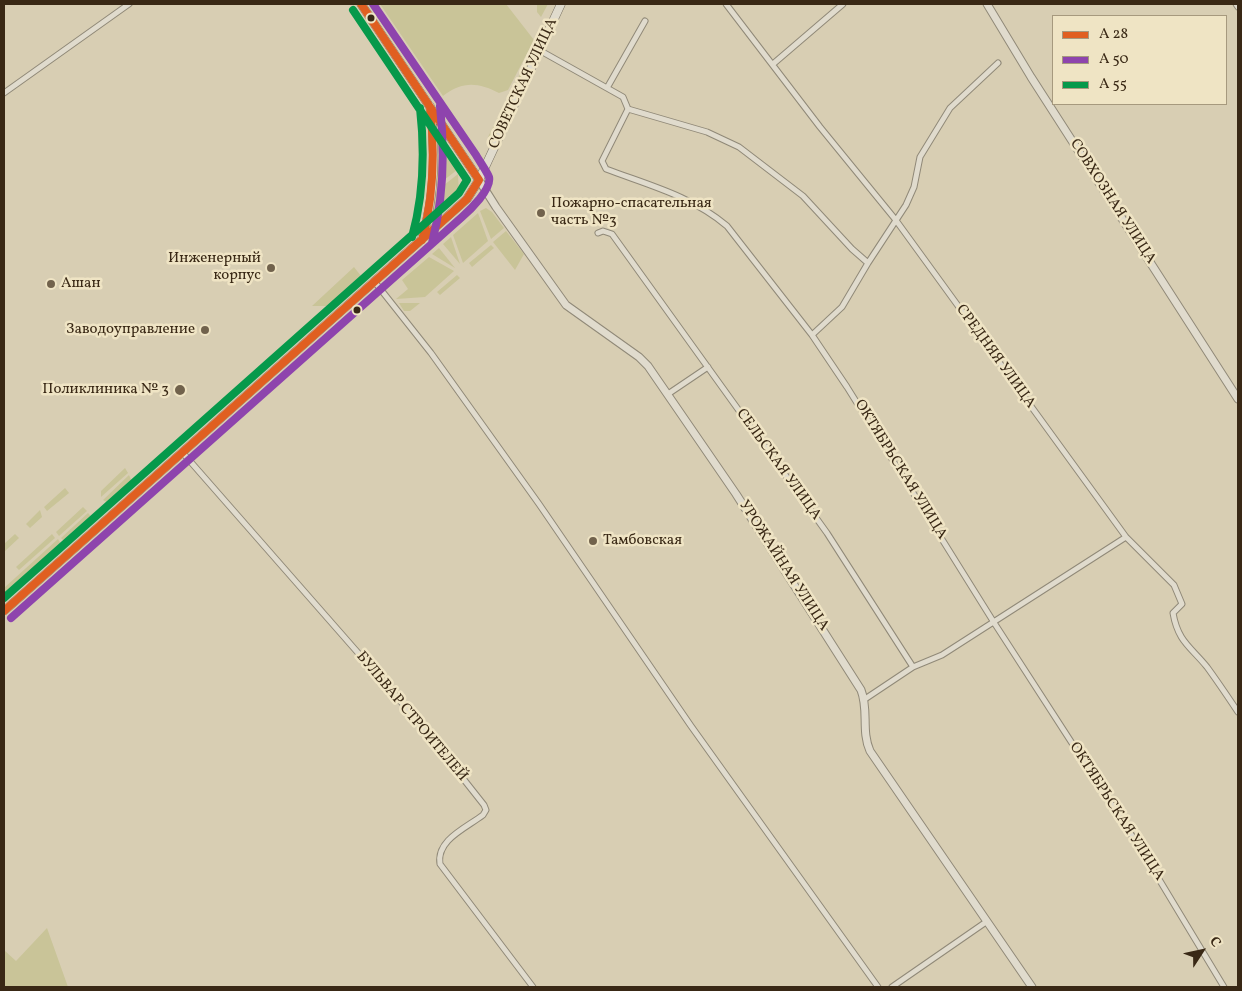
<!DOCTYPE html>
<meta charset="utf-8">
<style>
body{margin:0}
#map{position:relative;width:1242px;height:991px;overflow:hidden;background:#d8ceb3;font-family:Vollkorn,serif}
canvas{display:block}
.frame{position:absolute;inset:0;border:5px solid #392815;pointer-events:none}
.legend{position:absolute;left:1052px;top:15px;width:175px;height:90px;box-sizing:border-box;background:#efe4c4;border:1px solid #a6997e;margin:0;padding:6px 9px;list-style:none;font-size:15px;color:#392815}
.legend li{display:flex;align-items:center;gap:10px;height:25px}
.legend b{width:25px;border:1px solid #a6997e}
.north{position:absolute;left:1177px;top:926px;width:50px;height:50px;-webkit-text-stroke:4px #efe4c4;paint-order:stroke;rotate:55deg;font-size:14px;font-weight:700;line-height:20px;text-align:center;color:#392815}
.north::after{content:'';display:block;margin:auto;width:18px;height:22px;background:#392815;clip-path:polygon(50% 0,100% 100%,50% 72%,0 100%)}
</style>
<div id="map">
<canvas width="1242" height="991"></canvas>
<div class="frame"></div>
<ul class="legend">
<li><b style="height:6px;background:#e05f21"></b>А 28</li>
<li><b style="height:6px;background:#8e44ad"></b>А 50</li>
<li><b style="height:6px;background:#06994b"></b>А 55</li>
</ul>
<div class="north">С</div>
</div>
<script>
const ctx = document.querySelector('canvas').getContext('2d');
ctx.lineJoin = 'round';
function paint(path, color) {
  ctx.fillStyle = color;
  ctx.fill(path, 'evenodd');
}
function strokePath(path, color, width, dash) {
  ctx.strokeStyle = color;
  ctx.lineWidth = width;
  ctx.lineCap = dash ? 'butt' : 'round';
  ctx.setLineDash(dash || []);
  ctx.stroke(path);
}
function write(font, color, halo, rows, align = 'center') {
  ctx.font = font + ' Vollkorn,serif';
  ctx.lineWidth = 5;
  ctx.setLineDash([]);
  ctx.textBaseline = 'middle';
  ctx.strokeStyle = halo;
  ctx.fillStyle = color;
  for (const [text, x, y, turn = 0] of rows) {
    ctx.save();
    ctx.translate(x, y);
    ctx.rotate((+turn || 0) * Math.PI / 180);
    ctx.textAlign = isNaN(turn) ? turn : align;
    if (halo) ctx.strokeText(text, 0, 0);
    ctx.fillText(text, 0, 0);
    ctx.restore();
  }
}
const green = new Path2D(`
 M 371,4 L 374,4 L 475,151 L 472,153 Z
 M 380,4 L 506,4 L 534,40 L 508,90 L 499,93 C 478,82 462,81 443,96 Z
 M 537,4 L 548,4 L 541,17 L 537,12 Z
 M 535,45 L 535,49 L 491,137 L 488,137 Z
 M 438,142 L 457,170 L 435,187 Z
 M 458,174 L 459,195 L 432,218 L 434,193 Z
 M 486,208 L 492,212 L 504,228 L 491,239 L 480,211 Z
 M 472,209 L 474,212 L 440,240 L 439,239 Z
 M 478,213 L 488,241 L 463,263 L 453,235 Z
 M 506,231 L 524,254 L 515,270 L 493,242 Z
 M 451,237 L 460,264 L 443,244 Z
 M 435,243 L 436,245 L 402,275 L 398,273 L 386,283 L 386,279 L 416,253 L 424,252 Z
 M 491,245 L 494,248 L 472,267 L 469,263 Z
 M 439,248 L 455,268 L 432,254 Z
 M 429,257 L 454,271 L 425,297 L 396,299 L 408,289 L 402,280 Z
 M 354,267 L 361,276 L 328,306 L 312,306 Z
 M 457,275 L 460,278 L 440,295 L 437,292 Z
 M 399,303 L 420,303 L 410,311 L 404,311 Z
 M 125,468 L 128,473 L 101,497 L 101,491 Z
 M 129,475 L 134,486 L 114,504 L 110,504 L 103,500 Z
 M 65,488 L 69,493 L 47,511 L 44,507 Z
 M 83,507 L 87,511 L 59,536 L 56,532 Z
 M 40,510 L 42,517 L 30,528 L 26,524 Z
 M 88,513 L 95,521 L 71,542 L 66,543 L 61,538 Z
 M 15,534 L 19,538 L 4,552 L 4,544 Z
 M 52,534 L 55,538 L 19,570 L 16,567 Z
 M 58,539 L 63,548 L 11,594 L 4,597 L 4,588 Z
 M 47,928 L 68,987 L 4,987 L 4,950 L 16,961 Z`);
const minor = new Path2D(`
 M 726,4 L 820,127 L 895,219 L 1126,537 L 1174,585 L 1182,604 L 1173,613 C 1178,642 1191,647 1207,667 C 1218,682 1228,697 1238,712
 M 1236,4 L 1238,7
 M 539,50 L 623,97 L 628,109 L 602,161 L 606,169 C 648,185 692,196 727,226 L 812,335 L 847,387 L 993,621 L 1145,856 L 1224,987
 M 773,64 L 843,4
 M 607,88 L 645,21
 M 4,93 L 129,4
 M 628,109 L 707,132 L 739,147 L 803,196 L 852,249 L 868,263 L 842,307 L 812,335
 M 598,233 L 603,231 L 612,234 L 827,533 L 913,667 L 865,699
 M 868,263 L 906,205 L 914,187 L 920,157 L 950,108 L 998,63
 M 374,281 L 431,353 L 539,504 L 691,726 L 878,987
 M 668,394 L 708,367
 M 182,452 L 416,719 L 484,805 L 486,810 L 483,815 C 466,828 436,840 440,864 L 533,987
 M 913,667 L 942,655 L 1126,537
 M 892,987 L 986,922`);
const tertiary = new Path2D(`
 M 987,4 L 1031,77 L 1238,399
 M 479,180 L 496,207 L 566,305 L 639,357 L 648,366 L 736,494 L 861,690 C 869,710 861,731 870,751 L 1032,987`);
const secondary = new Path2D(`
 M 361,4 L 479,180
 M 422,238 C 435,197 436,148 430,106
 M 4,611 L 467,199 L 479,180 L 561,4`);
const bus1 = new Path2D(`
 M 422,240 C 434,196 435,152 430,107
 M 4,611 L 455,210 L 467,199 L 479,180 L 361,4`);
const bus2 = new Path2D(`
 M 432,243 C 444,197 445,152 440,106
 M 11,618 L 462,217 C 470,210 492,189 489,177 C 486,170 480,162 476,155 L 373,4`);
const bus3 = new Path2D(`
 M 412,237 C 424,194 425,152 420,108
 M 4,598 L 448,203 L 459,193 L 467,180 L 353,10`);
const markers = [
 [371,18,4.5,"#392815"],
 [541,213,5,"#71624c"],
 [271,268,5,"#71624c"],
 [51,284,5,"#71624c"],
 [357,310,4.5,"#392815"],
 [205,330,5,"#71624c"],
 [180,390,6,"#71624c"],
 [593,541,5,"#71624c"]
];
const streetNames = [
 ["СОВЕТСКАЯ УЛИЦА",524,84,-65],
 ["СОВХОЗНАЯ УЛИЦА",1112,202,57],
 ["СРЕДНЯЯ УЛИЦА",995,357,54],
 ["СЕЛЬСКАЯ УЛИЦА",778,465,54],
 ["ОКТЯБРЬСКАЯ УЛИЦА",900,470,58],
 ["УРОЖАЙНАЯ УЛИЦА",783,566,57],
 ["БУЛЬВАР СТРОИТЕЛЕЙ",411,717,50],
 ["ОКТЯБРЬСКАЯ УЛИЦА",1116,812,57]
];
const poiNames = [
 ["Пожарно-спасательная",551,204],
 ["часть №3",551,221],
 ["Инженерный",261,259,"right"],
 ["корпус",261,276,"right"],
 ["Ашан",61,284],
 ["Заводоуправление",195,330,"right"],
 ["Поликлиника № 3",169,390,"right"],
 ["Тамбовская",603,541]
];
paint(green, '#c9c498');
strokePath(minor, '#908978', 7);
strokePath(tertiary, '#908978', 9);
strokePath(secondary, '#7a7263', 9);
strokePath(minor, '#e0dbcd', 5);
strokePath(tertiary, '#e0dbcd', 7);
strokePath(secondary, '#e0dbcd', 8);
strokePath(bus1, '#e05f21', 8);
strokePath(bus2, '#8e44ad', 8);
strokePath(bus3, '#06994b', 8);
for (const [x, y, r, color] of markers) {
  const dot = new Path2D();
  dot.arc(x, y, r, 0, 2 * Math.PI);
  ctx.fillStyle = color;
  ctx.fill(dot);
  strokePath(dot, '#efe4c4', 2);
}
write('15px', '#392815', '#efe4c4', streetNames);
write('15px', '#392815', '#efe4c4', poiNames, 'left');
</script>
